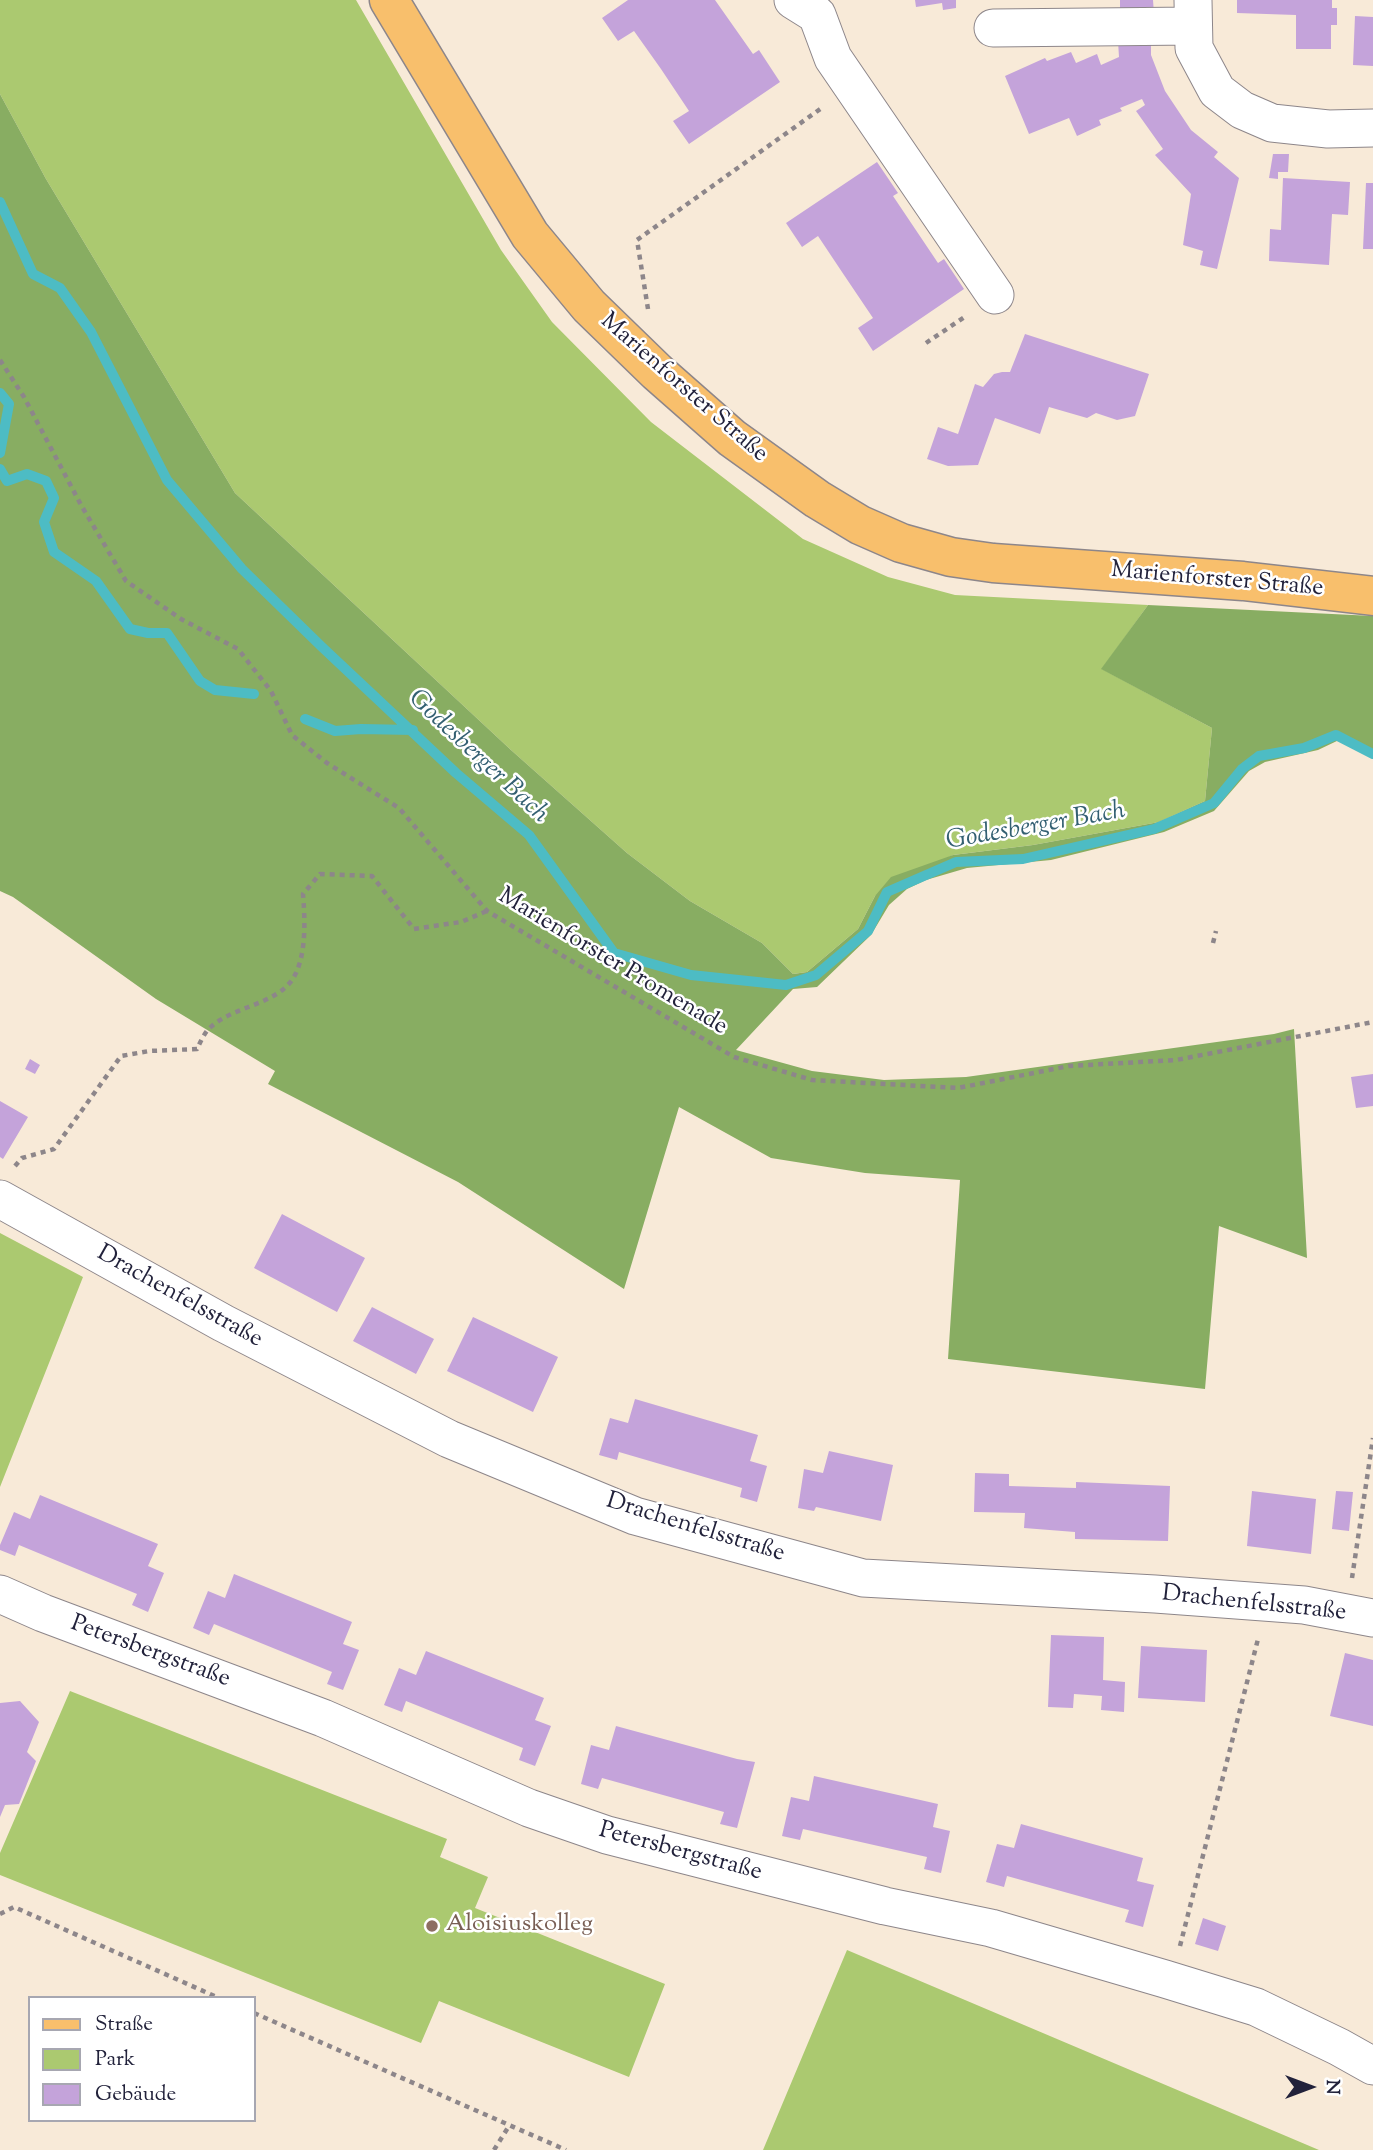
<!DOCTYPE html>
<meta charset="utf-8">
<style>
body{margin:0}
#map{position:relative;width:1373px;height:2150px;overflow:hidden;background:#f8ead8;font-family:"Sorts Mill Goudy",serif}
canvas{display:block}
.legend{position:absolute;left:28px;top:1996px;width:228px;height:126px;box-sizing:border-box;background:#fff;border:2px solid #a7a7b1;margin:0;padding:9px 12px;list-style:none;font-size:21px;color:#22223b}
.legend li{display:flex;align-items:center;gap:14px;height:35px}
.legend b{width:35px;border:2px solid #a7a7b1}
.north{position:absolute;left:1275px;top:2052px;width:70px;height:70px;-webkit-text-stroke:5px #fff;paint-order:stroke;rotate:90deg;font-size:19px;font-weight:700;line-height:28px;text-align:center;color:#22223b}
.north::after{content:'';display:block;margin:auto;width:24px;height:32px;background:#22223b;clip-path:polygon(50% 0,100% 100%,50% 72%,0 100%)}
</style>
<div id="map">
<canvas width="1373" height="2150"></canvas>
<ul class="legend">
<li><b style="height:9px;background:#f8bf6c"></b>Straße</li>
<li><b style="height:19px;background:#abc970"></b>Park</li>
<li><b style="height:19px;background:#c4a3da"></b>Gebäude</li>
</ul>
<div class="north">N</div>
</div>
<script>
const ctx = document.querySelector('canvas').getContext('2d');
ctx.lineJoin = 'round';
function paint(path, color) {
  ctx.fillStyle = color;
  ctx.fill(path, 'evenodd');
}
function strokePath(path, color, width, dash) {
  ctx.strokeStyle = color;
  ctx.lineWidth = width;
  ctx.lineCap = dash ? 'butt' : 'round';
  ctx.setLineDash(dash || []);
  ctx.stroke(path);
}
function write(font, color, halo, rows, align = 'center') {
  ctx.font = font + ' "Sorts Mill Goudy",serif';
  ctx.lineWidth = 5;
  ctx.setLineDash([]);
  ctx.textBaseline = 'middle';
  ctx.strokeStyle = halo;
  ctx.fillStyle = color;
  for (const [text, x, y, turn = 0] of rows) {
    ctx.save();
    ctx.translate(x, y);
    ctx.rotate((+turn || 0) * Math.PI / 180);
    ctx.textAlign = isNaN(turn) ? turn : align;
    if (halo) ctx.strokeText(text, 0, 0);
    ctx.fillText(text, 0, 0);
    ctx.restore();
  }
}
const green = new Path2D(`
 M 0,0 L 356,0 L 501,250 L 552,322 L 651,422 L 803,539 L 888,577 L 955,595 L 1148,605 L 1102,669 L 1212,728 L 1205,801 L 1159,822 L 1033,845 L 953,855 L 875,896 L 858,929 L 807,972 L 793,974 L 762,943 L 690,901 L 627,853 L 511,750 L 235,493 L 46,179 L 0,94 Z
 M 0,1233 L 83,1277 L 0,1487 Z
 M 70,1691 L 447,1839 L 440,1857 L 488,1877 L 475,1908 L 665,1984 L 629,2077 L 439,2001 L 421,2043 L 0,1875 L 0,1853 Z
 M 847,1950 L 1319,2150 L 763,2150 Z`);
const forest = new Path2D(`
 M 0,94 L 46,179 L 235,493 L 511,750 L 627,853 L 690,901 L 762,943 L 793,974 L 807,972 L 858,929 L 875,896 L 891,877 L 953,855 L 1033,845 L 1159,822 L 1205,801 L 1212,728 L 1101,669 L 1148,605 L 1373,616 L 1373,756 L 1339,740 L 1318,750 L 1265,762 L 1249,771 L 1214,811 L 1164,832 L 1051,860 L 967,868 L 926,880 L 907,889 L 889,905 L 871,935 L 817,987 L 793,989 L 736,1050 L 812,1071 L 884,1080 L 966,1077 L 1274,1034 L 1294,1029 L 1307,1258 L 1219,1226 L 1205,1389 L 948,1359 L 960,1180 L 865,1173 L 771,1158 L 679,1107 L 624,1289 L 458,1182 L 268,1084 L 275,1071 L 156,999 L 13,897 L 0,891 Z`);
const stream = new Path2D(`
 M 0,202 L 33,274 L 60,288 L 91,332 L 167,480 L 242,569 L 322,647 L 456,773 L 529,835 L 614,953 L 691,975 L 786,985 L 816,975 L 868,931 L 887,892 L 956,862 L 1023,859 L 1154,829 L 1214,803 L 1242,769 L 1259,756 L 1304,748 L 1336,735 L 1373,754
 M 0,393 L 9,404 L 0,453
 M 0,469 L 7,481 L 27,474 L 46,481 L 54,498 L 44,522 L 54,552 L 96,581 L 130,629 L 148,633 L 167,633 L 200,681 L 215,690 L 254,694
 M 305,719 L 335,731 L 361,729 L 413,730`);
const building = new Path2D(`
 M 628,0 L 715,0 L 753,54 L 759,50 L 780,82 L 689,144 L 673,121 L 689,111 L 661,69 L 634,31 L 618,41 L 602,18 Z
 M 915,0 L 956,0 L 956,8 L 943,10 L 942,3 L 916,7 Z
 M 1120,0 L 1153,0 L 1154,14 L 1120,15 Z
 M 1237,0 L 1332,0 L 1332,8 L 1337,8 L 1337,25 L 1331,25 L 1331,49 L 1296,49 L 1296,15 L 1237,13 Z
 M 1355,16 L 1373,17 L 1373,66 L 1353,65 Z
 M 1151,40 L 1151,55 L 1165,91 L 1191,130 L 1218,152 L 1214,157 L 1239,178 L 1217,269 L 1200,265 L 1203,251 L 1183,245 L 1191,194 L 1155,155 L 1163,149 L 1136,111 L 1145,105 L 1142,99 L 1120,108 L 1122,111 L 1099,120 L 1101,125 L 1077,136 L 1069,118 L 1029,134 L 1005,76 L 1045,58 L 1047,61 L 1071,52 L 1076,63 L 1097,54 L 1101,65 L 1119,57 L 1118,41 Z
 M 1273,154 L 1289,154 L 1288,172 L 1278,172 L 1278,179 L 1269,178 Z
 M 877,162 L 898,193 L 893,196 L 938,263 L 944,259 L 964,289 L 873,351 L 858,328 L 873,318 L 844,275 L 818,236 L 802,247 L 786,223 Z
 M 1283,178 L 1350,182 L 1348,215 L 1332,214 L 1329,265 L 1269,261 L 1270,229 L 1281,230 Z
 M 1366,183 L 1373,183 L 1373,249 L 1363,249 Z
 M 1025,334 L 1149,374 L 1135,416 L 1117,420 L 1096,413 L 1087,418 L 1049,407 L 1040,434 L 995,418 L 978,465 L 948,466 L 927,459 L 938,427 L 958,434 L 975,384 L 983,387 L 994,374 L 1002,372 L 1010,372 Z
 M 30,1059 L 40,1065 L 35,1074 L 25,1069 Z
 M 1373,1074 L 1373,1106 L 1356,1108 L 1351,1077 Z
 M 0,1101 L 28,1117 L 3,1159 L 0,1157 Z
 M 282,1214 L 365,1258 L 337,1312 L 254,1268 Z
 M 372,1307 L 434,1339 L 416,1374 L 353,1341 Z
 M 473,1317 L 558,1357 L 533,1412 L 447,1371 Z
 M 635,1399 L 758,1435 L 750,1461 L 767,1466 L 757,1502 L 740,1497 L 742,1488 L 619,1452 L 617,1460 L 599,1455 L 610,1418 L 628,1423 Z
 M 829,1451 L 893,1465 L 881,1521 L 816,1507 L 814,1511 L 798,1508 L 804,1469 L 823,1473 Z
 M 975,1473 L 1009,1474 L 1009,1486 L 1076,1488 L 1076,1482 L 1170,1486 L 1168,1541 L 1075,1539 L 1075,1532 L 1024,1528 L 1025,1513 L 974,1512 Z
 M 1252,1491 L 1316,1499 L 1311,1554 L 1247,1546 Z
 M 1336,1491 L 1353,1492 L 1349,1531 L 1332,1529 Z
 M 40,1495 L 158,1544 L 148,1566 L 164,1573 L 148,1612 L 132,1605 L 137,1594 L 19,1545 L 15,1556 L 0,1550 L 0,1545 L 14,1512 L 30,1519 Z
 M 234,1574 L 352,1622 L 343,1644 L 359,1650 L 343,1690 L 327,1684 L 332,1672 L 214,1624 L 209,1635 L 193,1628 L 208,1591 L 225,1598 Z
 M 1051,1635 L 1104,1637 L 1103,1680 L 1125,1682 L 1124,1712 L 1101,1710 L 1102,1696 L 1074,1694 L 1073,1708 L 1048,1707 Z
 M 1141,1646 L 1207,1650 L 1205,1702 L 1138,1698 Z
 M 426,1651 L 544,1698 L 535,1720 L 551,1726 L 535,1766 L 519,1760 L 523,1748 L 406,1701 L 402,1712 L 384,1705 L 399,1668 L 416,1675 Z
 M 1345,1653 L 1373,1660 L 1373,1726 L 1330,1716 Z
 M 20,1701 L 39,1722 L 27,1752 L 36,1761 L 19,1804 L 5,1805 L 0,1817 L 0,1703 Z
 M 616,1726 L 737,1759 L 755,1762 L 737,1828 L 720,1824 L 724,1812 L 602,1778 L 598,1789 L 581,1784 L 591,1745 L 609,1750 Z
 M 814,1776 L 938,1804 L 933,1827 L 950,1831 L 941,1873 L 924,1869 L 927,1857 L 803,1829 L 800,1840 L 782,1836 L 791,1797 L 809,1801 Z
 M 1021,1824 L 1143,1858 L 1137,1881 L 1154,1885 L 1143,1927 L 1125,1922 L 1129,1910 L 1007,1876 L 1004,1887 L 986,1882 L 997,1844 L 1014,1848 Z
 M 1203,1918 L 1226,1926 L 1218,1951 L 1195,1944 Z`);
const path = new Path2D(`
 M 648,309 L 637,240 L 823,107
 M 926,343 L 966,316
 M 0,360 L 24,397 L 81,505 L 126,581 L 181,619 L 238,649 L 271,691 L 292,735 L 327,763 L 399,808 L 487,911 L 734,1057 L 812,1080 L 958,1088 L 1069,1066 L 1176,1060 L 1373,1022
 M 1213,943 L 1216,931
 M 15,1166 L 22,1158 L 54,1149 L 121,1056 L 149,1051 L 197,1049 C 201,1041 205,1031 212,1026 C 235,1006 274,1005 292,980 C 307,958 305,919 303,894 L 320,874 L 372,876 L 414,929 L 461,922 L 487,911
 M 1352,1578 L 1373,1438
 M 0,1914 L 14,1907 L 219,1998
 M 1180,1946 L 1258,1639
 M 254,2013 L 566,2150
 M 494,2150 L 509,2126`);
const minor = new Path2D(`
 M 793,0 L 817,15 L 833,58 L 995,295
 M 1193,0 L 1194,48 L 1217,91 L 1242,110 L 1272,123 L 1328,129 L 1373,128
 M 993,28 L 1193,26
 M 0,1199 L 223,1323 L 449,1439 L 635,1516 L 863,1578 L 1155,1594 L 1304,1605 L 1373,1618
 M 0,1594 L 43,1613 L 323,1718 L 529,1808 L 607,1835 L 885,1906 L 991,1928 L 1165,1979 L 1256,2007 L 1339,2047 L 1373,2066`);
const major = new Path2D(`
 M 389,0 L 530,235 L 589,306 L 657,372 L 732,438 L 817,499 L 860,525 L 901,543 L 951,557 L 993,563 L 1243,581 L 1373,596`);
const markers = [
 [432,1926,7,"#8d6e63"]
];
const streetNames = [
 ["Marienforster Straße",683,389,41],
 ["Marienforster Straße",1217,581,5],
 ["Marienforster Promenade",612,963,31],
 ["Drachenfelsstraße",179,1298,29],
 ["Drachenfelsstraße",695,1529,17],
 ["Drachenfelsstraße",1254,1605,6],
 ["Petersbergstraße",150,1653,20],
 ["Petersbergstraße",680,1853,15]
];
const educationNames = [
 ["Aloisiuskolleg",446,1926]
];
const waterNames = [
 ["Godesberger Bach",477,758,43],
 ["Godesberger Bach",1036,828,-10]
];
paint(green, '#abc970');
paint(forest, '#88ad62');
strokePath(stream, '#4dbcc4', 10);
paint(building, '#c4a3da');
strokePath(minor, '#8d868a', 39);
strokePath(major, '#8d868a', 41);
strokePath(path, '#8d868a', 4.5, [5, 5]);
strokePath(minor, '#fff', 37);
strokePath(major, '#f8bf6c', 38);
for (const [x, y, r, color] of markers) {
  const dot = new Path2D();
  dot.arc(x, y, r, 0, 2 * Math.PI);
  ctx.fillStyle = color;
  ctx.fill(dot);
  strokePath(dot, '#fff', 2.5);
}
write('24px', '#22223b', '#fff', streetNames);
write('24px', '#785e54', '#fff', educationNames, 'left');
write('italic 26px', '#336072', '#fff', waterNames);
</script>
